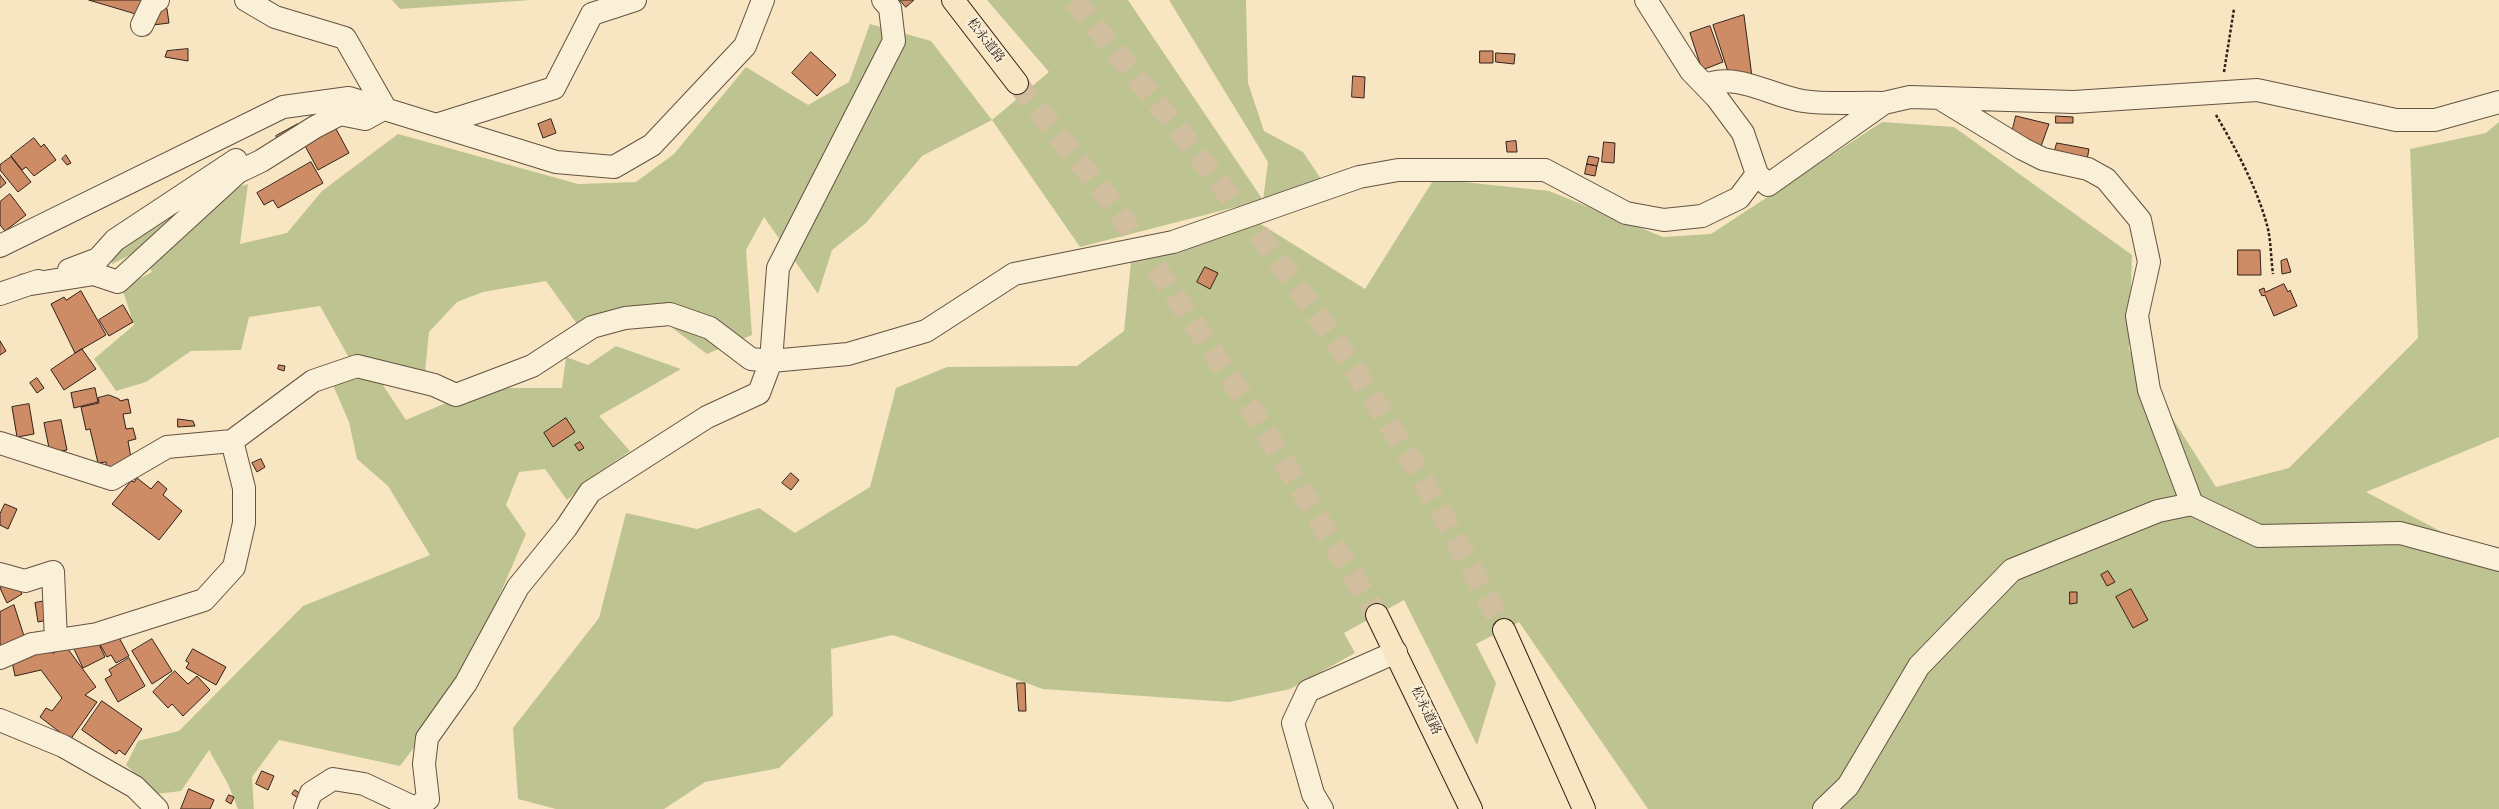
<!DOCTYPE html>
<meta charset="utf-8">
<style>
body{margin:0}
canvas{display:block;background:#f7e6c1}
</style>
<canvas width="2499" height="809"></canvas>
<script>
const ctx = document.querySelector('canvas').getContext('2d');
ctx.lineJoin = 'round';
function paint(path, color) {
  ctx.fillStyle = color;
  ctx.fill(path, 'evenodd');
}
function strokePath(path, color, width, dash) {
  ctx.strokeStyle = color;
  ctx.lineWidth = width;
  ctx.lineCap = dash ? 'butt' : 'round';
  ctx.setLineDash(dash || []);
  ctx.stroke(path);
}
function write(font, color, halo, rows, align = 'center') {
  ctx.font = font + ' "IM FELL Double Pica","Noto Serif JP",serif';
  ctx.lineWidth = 4;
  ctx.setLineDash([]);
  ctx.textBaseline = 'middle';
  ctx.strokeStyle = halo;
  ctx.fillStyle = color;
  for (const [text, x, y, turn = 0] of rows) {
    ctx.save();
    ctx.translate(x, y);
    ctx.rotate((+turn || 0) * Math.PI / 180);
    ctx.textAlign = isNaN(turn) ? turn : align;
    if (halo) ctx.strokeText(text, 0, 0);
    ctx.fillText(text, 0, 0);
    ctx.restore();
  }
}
const green = new Path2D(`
 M 392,0 L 531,0 L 400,9 Z
 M 987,0 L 1128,0 L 1263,200 L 1268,162 L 1169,0 L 1246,0 L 1248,83 L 1264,131 L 1303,152 L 1321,179 L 1263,200 L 1080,247 L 992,120 L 922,156 L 866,223 L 832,250 L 818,294 L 764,217 L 746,250 L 752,335 L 707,354 L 663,321 L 577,324 L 546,281 L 483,292 L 457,302 L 429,332 L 425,372 L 348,356 L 320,306 L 249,317 L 241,350 L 191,351 L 146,382 L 116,391 L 94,359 L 134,325 L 122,288 L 152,272 L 140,250 L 112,264 L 109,251 L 197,199 L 248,184 L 240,244 L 287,233 L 322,191 L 398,134 L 578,184 L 636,182 L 674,154 L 746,67 L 808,105 L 849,82 L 870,24 L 931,41 L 992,120 L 1049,72 Z
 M 1882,122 L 1954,127 L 2132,255 L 2129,350 L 2216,487 L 2289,468 L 2418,338 L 2410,149 L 2486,133 L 2499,122 L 2499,437 L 2366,492 L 2499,562 L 2499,809 L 1648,809 L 1519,622 L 1476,644 L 1496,683 L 1477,745 L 1404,600 L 1344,633 L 1355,653 L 1290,689 L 1229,702 L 1043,689 L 893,635 L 831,649 L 833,715 L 779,768 L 705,782 L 664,809 L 556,809 L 518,799 L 513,728 L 599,618 L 626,513 L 697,529 L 759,508 L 795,533 L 870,487 L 896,388 L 947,367 L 1077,366 L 1124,331 L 1131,262 L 1256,221 L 1365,289 L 1434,179 L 1549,191 L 1663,237 L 1711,234 Z
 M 616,346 L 681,369 L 599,416 L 630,451 L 598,473 L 567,500 L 545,469 L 519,472 L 506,505 L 526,534 L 469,666 L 428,729 L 400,766 L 279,740 L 252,777 L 254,809 L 238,809 L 228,784 L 209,750 L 181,791 L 156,794 L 126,765 L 138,741 L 179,731 L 303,606 L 430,555 L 388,486 L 357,459 L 349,422 L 332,383 L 377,376 L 406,420 L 453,400 L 505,388 L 562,388 L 566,357 L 588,365 Z`);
const building = new Path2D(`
 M 89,0 L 150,0 L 137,14 Z
 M 900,0 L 914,0 L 906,7 Z
 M 167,9 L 169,23 L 153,25 L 152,10 Z
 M 1744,15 L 1752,77 L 1730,78 L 1713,25 Z
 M 1710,26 L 1723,62 L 1702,70 L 1690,33 Z
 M 188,49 L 188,61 L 165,57 L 167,51 Z
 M 1480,51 L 1493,51 L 1493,63 L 1480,63 Z
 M 811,52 L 836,75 L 817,96 L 792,73 Z
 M 1496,53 L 1515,54 L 1514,64 L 1496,62 Z
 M 1353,76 L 1365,77 L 1364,98 L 1352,97 Z
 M 2016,116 L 2049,124 L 2040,149 L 2011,137 Z
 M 2056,116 L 2073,117 L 2073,123 L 2056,123 Z
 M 551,119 L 556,133 L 543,138 L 538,124 Z
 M 298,124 L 301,129 L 279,141 L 276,136 Z
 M 335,127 L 349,153 L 318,170 L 304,144 Z
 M 34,138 L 41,147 L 44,144 L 56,160 L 34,176 L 26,167 L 22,170 L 11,156 Z
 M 1516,141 L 1517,152 L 1507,152 L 1506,142 Z
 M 1604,142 L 1615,143 L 1614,163 L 1602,162 Z
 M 2057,143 L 2089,149 L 2087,160 L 2054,154 Z
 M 66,155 L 71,163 L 67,165 L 62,159 Z
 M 1589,156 L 1599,158 L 1597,166 L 1587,164 Z
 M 11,157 L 31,182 L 18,192 L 0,170 L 0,165 Z
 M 311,162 L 323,183 L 278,208 L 273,200 L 264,205 L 257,193 Z
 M 1587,164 L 1597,166 L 1595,176 L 1585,174 Z
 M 0,175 L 6,183 L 0,188 Z
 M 10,194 L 26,215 L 5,231 L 0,225 L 0,202 Z
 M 2238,250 L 2260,250 L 2261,275 L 2238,275 Z
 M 2287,259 L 2291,272 L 2282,274 L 2281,261 Z
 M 1205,267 L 1218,273 L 1210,289 L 1197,282 Z
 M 2284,284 L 2288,292 L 2290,290 L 2297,306 L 2274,316 L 2265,295 L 2262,296 L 2259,290 L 2264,288 L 2265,292 Z
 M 81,291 L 106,335 L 75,353 L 51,304 L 64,297 L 66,300 Z
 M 123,305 L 133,322 L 109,336 L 99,320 Z
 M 0,341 L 6,351 L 0,355 Z
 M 82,349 L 96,369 L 64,390 L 51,370 Z
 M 279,365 L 285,366 L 284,371 L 278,369 Z
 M 37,378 L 44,388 L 37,393 L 30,383 Z
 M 95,388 L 98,402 L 74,408 L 71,393 Z
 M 109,395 L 119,399 L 120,401 L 128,399 L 131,413 L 123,414 L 126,429 L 133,428 L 136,439 L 128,441 L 131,458 L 107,470 L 106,462 L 98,463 L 90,429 L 86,430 L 81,407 L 99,403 L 98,398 Z
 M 29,404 L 34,434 L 17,437 L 12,407 Z
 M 566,418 L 575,432 L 553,447 L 544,433 Z
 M 178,419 L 193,421 L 195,426 L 178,427 Z
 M 61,420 L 67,450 L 50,453 L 44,423 Z
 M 580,442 L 584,448 L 579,451 L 575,445 Z
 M 261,459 L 265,467 L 257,472 L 252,463 Z
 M 791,473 L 799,480 L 791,490 L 782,483 Z
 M 137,478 L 151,489 L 158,481 L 167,489 L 163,495 L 182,511 L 159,540 L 112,504 L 131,481 L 134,482 Z
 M 5,504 L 17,509 L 8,529 L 0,525 L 0,514 Z
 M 2108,571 L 2115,582 L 2107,586 L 2101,575 Z
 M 8,584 L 17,585 L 22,594 L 7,603 L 0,588 Z
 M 2131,589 L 2148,620 L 2133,628 L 2116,597 Z
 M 2070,592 L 2077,592 L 2077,603 L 2070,604 Z
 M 50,600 L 53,619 L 38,622 L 35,603 Z
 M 14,605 L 24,636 L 0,646 L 0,612 Z
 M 115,630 L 129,656 L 116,663 L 111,655 L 107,657 L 97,639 Z
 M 96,638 L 105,657 L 83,668 L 74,649 Z
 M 152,639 L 172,671 L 152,684 L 132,651 Z
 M 65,645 L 96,687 L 85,695 L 97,702 L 70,740 L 40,717 L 46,708 L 52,711 L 62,698 L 41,670 L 15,676 L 11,657 L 51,646 L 53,653 Z
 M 193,649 L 226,667 L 216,685 L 186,668 L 189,663 L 186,661 Z
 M 129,658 L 145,686 L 118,702 L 105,679 L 112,675 L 109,670 Z
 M 175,671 L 188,684 L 197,676 L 210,690 L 183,716 L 172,704 L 168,708 L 153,692 Z
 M 1017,683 L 1025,683 L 1026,711 L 1019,711 Z
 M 102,701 L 142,729 L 125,755 L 119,750 L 116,754 L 82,730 Z
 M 262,771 L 274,776 L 268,790 L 256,784 Z
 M 189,789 L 214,800 L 210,809 L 181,809 Z
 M 295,790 L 301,794 L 298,798 L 292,794 Z
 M 229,795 L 234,797 L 231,804 L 226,801 Z`);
const trunkTunnel = new Path2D(`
 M 1074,0 C 1180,131 1287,263 1378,406 C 1424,478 1464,554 1504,630
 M 1017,83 L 1114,206 L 1256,416 L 1377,615`);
const path = new Path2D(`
 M 2224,72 L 2234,9
 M 2216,115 C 2236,149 2258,189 2268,229 C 2271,243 2271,259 2273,274`);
const minor = new Path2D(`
 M 142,25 L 152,4 L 158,0
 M 1705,85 C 1737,72 1771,96 1803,101 C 1829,105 1858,102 1884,103
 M 1941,99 L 2023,149 L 2043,159 L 2088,169 L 2106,179 L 2140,220 L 2149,262 L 2137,316 L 2149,390 L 2192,504
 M 439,124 L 554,88 L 592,14 L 635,0
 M 1757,174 L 1768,185 L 1884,103 L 1910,97 L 2074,102 L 2257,90 L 2396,120 L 2435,120 L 2499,102
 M 0,246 L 283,107 L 349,98 L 556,162 L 614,167 L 652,145 L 745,46 L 763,0
 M 69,270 L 98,259 L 115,240 L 236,160
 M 25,285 L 94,274 L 118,282 L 238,172 L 261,161 L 315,127 L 340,114 L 365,119 L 385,108 L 345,38 L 275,17 L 246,0
 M 0,294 L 38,281
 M 0,443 L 112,479 L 167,447 L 232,441
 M 0,574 L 25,581 L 53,572 L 56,640
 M 0,658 L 32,644 L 97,634 L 204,600 L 234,567 L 244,523 L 244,488 L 232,441 L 313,381 L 357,366 L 434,385 L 456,395 L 532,366 L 592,327 L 625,318 L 670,314 L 710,328 L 751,359 L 771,361 L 848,354 L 926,331 L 1014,274 L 1173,242 L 1359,177 L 1398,170 L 1545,170 L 1626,213 L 1664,220 L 1702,216 L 1739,198 L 1757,174 L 1743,133 L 1717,98 L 1691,71 L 1646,0
 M 0,720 L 63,746 L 135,787 L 157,809
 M 305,809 L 311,793 L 333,779 L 364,784 L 415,808 L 428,799 L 424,764 L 427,738 L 466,683 L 518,587 L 566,528 L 590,492 L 707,417 L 759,393 L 771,361 L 778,268 L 894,41 L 890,8 L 883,0
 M 1322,809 L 1313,794 L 1293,723 L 1308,691 L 1396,652
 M 1824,809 L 1848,786 L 1919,666 L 2012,570 L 2158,511 L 2192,504 L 2259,536 L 2400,533 L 2499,560`);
const trunk = new Path2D(`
 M 953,0 L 1017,83
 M 1377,615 L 1471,809
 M 1504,630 L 1584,809`);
const streetNames = [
 ["松永道路",985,41,52],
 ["松永道路",1425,711,64]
];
paint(green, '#bec491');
paint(building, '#cd8c66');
strokePath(building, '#332019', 1);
strokePath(trunkTunnel, '#d0be9f', 22, [22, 11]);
strokePath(minor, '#645243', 24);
strokePath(trunk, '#332019', 24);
strokePath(path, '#332019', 2.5, [3, 2]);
strokePath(minor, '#faefd7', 22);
strokePath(trunk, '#f7e6c1', 22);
write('13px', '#332019', '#faefd7', streetNames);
</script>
